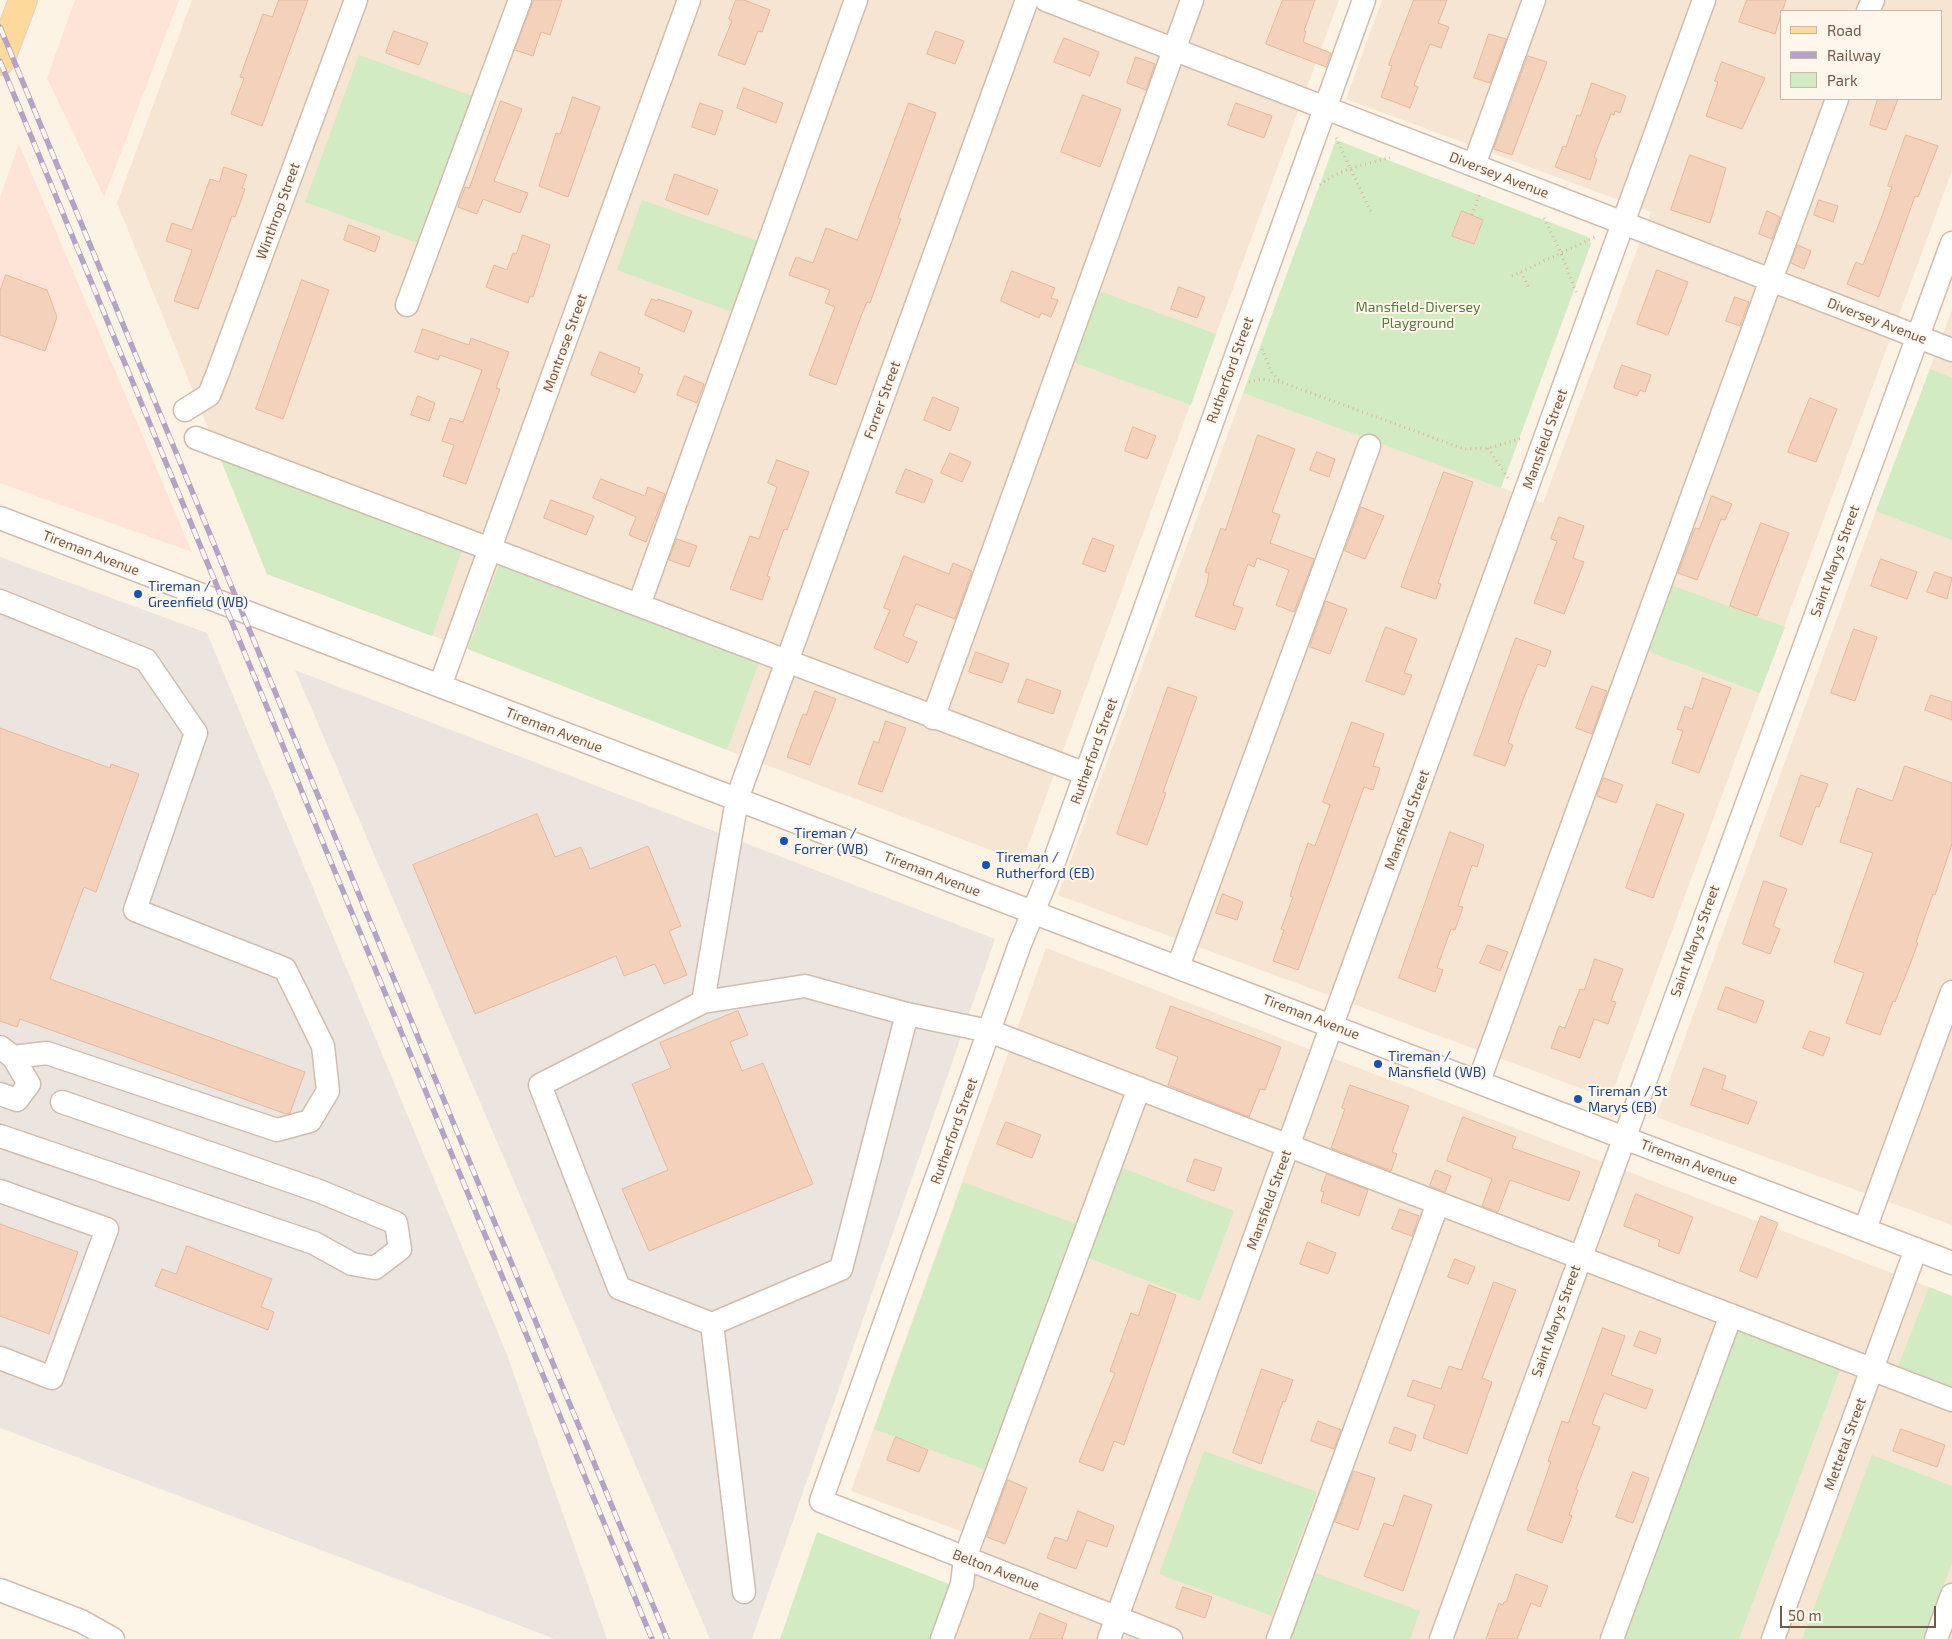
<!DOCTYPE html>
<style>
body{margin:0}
#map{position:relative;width:1952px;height:1639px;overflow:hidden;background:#fdf3e4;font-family:"Exo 2",sans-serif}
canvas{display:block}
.legend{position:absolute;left:1780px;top:10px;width:162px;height:90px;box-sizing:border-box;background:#fff7eb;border:1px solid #c8b8aa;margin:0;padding:6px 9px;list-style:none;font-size:15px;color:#765949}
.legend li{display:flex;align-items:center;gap:10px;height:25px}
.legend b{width:25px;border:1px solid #c8b8aa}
.scale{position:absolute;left:1780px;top:1606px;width:156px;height:22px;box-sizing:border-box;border:2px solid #765949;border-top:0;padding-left:6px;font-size:15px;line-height:18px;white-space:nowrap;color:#765949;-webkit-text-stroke:4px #fff7eb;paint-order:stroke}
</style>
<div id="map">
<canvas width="1952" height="1639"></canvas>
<ul class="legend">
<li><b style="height:6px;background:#fdd99b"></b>Road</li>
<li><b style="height:6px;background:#b6a2c7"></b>Railway</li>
<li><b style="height:14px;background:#d2ebc2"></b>Park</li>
</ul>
<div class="scale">50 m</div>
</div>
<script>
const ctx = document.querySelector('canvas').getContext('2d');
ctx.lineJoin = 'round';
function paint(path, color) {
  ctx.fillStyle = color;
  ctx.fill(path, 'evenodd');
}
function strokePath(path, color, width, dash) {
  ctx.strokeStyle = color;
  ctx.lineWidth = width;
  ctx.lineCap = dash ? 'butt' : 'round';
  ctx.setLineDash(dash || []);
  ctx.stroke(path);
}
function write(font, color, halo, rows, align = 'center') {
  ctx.font = font + ' "Exo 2",sans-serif';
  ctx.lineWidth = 4;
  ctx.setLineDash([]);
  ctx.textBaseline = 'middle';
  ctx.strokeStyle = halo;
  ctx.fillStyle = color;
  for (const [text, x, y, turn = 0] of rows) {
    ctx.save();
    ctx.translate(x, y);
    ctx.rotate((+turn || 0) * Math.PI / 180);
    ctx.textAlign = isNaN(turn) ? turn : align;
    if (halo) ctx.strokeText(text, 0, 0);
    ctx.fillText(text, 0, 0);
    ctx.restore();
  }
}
const residential = new Path2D(`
 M 192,0 L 1339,0 L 1022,862 L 727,750 L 468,649 L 267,574 L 117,203 Z
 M 1382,0 L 1952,0 L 1952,171 L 1610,1099 L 1058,895 L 1243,393 L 1543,503 L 1651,212 L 1346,99 ZM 1781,11 L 1941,11 L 1941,99 L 1781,99 Z
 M 1952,310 L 1952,1225 L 1656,1117 L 1876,511 Z
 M 1046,948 L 1952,1296 L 1952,1639 L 949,1639 L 985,1540 L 851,1491 Z`);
const commercial = new Path2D(`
 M 75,0 L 179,0 L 104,197 L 47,78 Z
 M 19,144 L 192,552 L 0,483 L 0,197 Z`);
const industrial = new Path2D(`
 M 0,557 L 207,633 L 506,1352 L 607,1639 L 555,1639 L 0,1428 Z
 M 295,670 L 995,939 L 752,1639 L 710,1639 Z`);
const green = new Path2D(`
 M 359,55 L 472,96 L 418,243 L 305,202 Z
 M 1336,140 L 1588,237 L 1591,244 L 1501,488 L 1243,393 Z
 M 642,200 L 758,241 L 732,312 L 617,270 Z
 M 1099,291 L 1216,334 L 1191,405 L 1073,362 Z
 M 1930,369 L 1952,378 L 1952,540 L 1876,511 Z
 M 218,453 L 464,545 L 432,636 L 267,574 Z
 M 500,562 L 760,660 L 727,750 L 468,649 Z
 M 1671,585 L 1785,627 L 1760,693 L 1647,651 Z
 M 1120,1167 L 1234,1211 L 1200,1301 L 1086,1257 Z
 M 963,1182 L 1079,1225 L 991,1472 L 874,1429 Z
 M 1929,1287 L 1952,1296 L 1952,1393 L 1896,1372 Z
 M 1736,1327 L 1841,1367 L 1739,1639 L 1624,1639 Z
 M 1204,1451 L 1317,1492 L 1272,1616 L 1159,1574 Z
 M 1872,1455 L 1952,1486 L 1952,1563 L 1924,1639 L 1802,1639 Z
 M 817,1532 L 954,1586 L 934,1639 L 780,1639 Z
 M 1310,1571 L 1420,1611 L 1410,1639 L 1285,1639 Z`);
const building = new Path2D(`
 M 279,0 L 308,0 L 262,126 L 231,114 L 244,78 L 240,77 L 263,14 L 272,17 Z
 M 534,0 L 562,0 L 550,35 L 541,32 L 533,56 L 515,50 Z
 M 736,0 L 744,0 L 770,10 L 762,32 L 758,31 L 745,65 L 718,55 L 732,21 L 729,19 Z
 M 1283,0 L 1315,0 L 1304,31 L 1306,32 L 1303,42 L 1331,53 L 1326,67 L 1266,44 Z
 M 1414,0 L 1447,0 L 1438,23 L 1449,27 L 1441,48 L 1430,44 L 1414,85 L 1418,87 L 1410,108 L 1381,97 L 1392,66 L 1389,65 Z
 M 1747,0 L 1786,0 L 1775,34 L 1739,22 Z
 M 394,31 L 428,43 L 419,65 L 386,53 Z
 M 936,31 L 964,41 L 955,64 L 927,54 Z
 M 1489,34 L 1506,39 L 1490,83 L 1474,78 Z
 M 1064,38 L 1099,52 L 1090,76 L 1054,62 Z
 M 1528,56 L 1547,62 L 1512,155 L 1494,149 Z
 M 1136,57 L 1155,64 L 1146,90 L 1127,83 Z
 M 1722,62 L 1765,78 L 1742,129 L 1706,116 L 1718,82 L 1715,81 Z
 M 1592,83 L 1626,96 L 1620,113 L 1615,111 L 1614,115 L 1611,114 L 1594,157 L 1597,159 L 1590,180 L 1555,167 L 1563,146 L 1566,147 L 1577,115 L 1580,116 Z
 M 744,88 L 783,103 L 776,123 L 737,108 Z
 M 1083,95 L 1121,109 L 1100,167 L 1061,152 Z
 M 573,97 L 600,107 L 568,197 L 539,186 L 556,133 L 560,134 Z
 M 1878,99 L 1898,99 L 1886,130 L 1870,125 Z
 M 501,101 L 522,109 L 494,181 L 528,193 L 520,213 L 483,199 L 477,214 L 458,207 L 465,187 L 469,188 Z
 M 700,103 L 723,111 L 715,135 L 692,127 Z
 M 909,103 L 936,113 L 898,218 L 901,219 L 897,229 L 870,303 L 867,302 L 861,316 L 836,385 L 809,375 L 835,307 L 825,303 L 830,290 L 789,275 L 796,257 L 813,263 L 826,228 L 857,240 Z
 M 1236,103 L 1272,116 L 1264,138 L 1228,125 Z
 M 1906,135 L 1938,146 L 1918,197 L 1915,196 L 1879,297 L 1847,284 L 1856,262 L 1863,265 L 1882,216 L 1892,187 L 1888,186 Z
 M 1690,155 L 1726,168 L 1710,223 L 1671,210 Z
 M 224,167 L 247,175 L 242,188 L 245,189 L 235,217 L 232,216 L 198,309 L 174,301 L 192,250 L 166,241 L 172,223 L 192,230 L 210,179 L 219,182 Z
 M 675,174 L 718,190 L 708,215 L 666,200 Z
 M 1819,200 L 1838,206 L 1833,222 L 1814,215 Z
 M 1462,211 L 1483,220 L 1474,244 L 1452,236 Z
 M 1767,211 L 1780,217 L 1772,239 L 1759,234 Z
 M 349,225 L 380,237 L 375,252 L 344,240 Z
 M 523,235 L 550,245 L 533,297 L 530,296 L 528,303 L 486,287 L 494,265 L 507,270 L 513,253 L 516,254 Z
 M 1798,245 L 1811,251 L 1804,269 L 1791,263 Z
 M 1657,270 L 1688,282 L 1668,335 L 1637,324 Z
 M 1012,271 L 1055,288 L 1051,298 L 1058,300 L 1051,317 L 1041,313 L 1039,318 L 1001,301 Z
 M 6,275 L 47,290 L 57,317 L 45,351 L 0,335 L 0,291 Z
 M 302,280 L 329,290 L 283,419 L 256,409 Z
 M 1179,287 L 1205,297 L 1197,318 L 1171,309 Z
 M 1735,297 L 1749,302 L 1740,326 L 1726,321 Z
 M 652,299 L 658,301 L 658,299 L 692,311 L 684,332 L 645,315 Z
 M 423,329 L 469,345 L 471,338 L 509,352 L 496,388 L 500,389 L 466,484 L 443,476 L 454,445 L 442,441 L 450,418 L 463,422 L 482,370 L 440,355 L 438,360 L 415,352 Z
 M 600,352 L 640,368 L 638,373 L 643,375 L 635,393 L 591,375 Z
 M 1622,365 L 1651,375 L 1645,392 L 1640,390 L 1637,396 L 1614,388 Z
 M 685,376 L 704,384 L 697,403 L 677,395 Z
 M 418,396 L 435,403 L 429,421 L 411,415 Z
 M 933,397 L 959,408 L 950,431 L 924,420 Z
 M 1810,398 L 1837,409 L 1816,462 L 1788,452 Z
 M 1133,427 L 1156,436 L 1147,459 L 1125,451 Z
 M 1258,435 L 1295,449 L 1272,512 L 1280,515 L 1270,543 L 1314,559 L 1294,612 L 1276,605 L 1289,570 L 1257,558 L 1254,567 L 1248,564 L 1233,605 L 1243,608 L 1235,630 L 1195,616 L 1207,584 L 1209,573 L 1205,572 L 1221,528 L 1225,530 Z
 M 1317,452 L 1335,459 L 1329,477 L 1310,470 Z
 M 950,453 L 971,462 L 962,482 L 941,473 Z
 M 777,460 L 809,472 L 787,530 L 784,529 L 767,576 L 770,577 L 762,600 L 730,589 L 750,536 L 759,539 L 777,487 L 768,483 Z
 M 906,469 L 933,480 L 924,503 L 896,493 Z
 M 1444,472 L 1473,482 L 1438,583 L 1441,584 L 1436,599 L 1401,587 Z
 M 601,479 L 645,496 L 648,487 L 665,494 L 646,542 L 629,535 L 636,517 L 593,498 Z
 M 1712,496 L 1732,504 L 1725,520 L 1721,519 L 1697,580 L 1678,573 L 1695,528 L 1699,529 Z
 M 551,500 L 594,516 L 586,535 L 544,518 Z
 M 1361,507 L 1384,516 L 1365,559 L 1345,551 Z
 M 1559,517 L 1584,526 L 1573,558 L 1584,562 L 1564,614 L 1534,603 L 1557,541 L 1551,539 Z
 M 1761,523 L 1789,533 L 1757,616 L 1730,606 Z
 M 1093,538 L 1114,546 L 1105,572 L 1083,564 Z
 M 677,539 L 697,546 L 689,567 L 669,560 Z
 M 904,556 L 949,574 L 953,563 L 972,571 L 955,619 L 916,604 L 903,636 L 917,642 L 908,663 L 874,648 L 890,610 L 884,608 Z
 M 1881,559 L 1917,572 L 1907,599 L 1871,586 Z
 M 1935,572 L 1952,578 L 1947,599 L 1927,592 Z
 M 1326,601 L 1347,609 L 1330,654 L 1310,647 Z
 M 1386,627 L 1417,639 L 1404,673 L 1412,675 L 1404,695 L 1366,681 Z
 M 1854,629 L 1877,637 L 1855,701 L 1831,693 Z
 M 1516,638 L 1551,651 L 1545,667 L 1538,664 L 1522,702 L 1508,743 L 1513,745 L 1505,766 L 1474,755 Z
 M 976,652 L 1009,664 L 1002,683 L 969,672 Z
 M 1703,678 L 1731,688 L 1699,773 L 1672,763 L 1683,731 L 1677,729 L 1685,706 L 1692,709 Z
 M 1027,679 L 1061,691 L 1053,714 L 1018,702 Z
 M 1592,686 L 1607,691 L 1592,734 L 1576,728 Z
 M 1168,687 L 1197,697 L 1163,792 L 1166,793 L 1147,845 L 1117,834 Z
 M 815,691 L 836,699 L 810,765 L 787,757 L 803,714 L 806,715 Z
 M 1931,695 L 1952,702 L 1952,720 L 1925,710 Z
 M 886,721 L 906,728 L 882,792 L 858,784 L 874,741 L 878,743 Z
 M 1352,722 L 1384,734 L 1373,766 L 1380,768 L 1373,790 L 1364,787 L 1298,970 L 1273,961 L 1284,930 L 1281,929 L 1293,897 L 1290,896 L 1300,865 L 1308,843 L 1315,846 L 1330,805 L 1323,802 Z
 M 0,728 L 110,768 L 111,764 L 139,774 L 96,892 L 84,887 L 50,979 L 305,1072 L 290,1113 L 286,1114 L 20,1019 L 17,1027 L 0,1021 Z
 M 1905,766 L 1952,783 L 1952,844 L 1935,895 L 1933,894 L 1916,942 L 1918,943 L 1909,967 L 1895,1002 L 1893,1001 L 1880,1035 L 1846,1023 L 1864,973 L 1834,962 L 1873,853 L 1840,842 L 1857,788 L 1892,801 Z
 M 1801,775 L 1828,784 L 1819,807 L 1816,806 L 1802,845 L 1780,836 Z
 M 1604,778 L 1623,785 L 1616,803 L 1597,796 Z
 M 1657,804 L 1684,814 L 1653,898 L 1626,888 Z
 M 537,814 L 555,857 L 581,847 L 590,869 L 648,846 L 681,926 L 669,931 L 687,975 L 664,984 L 655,964 L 624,976 L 616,956 L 475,1014 L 413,865 Z
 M 1450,832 L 1484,845 L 1477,867 L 1472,865 L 1458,906 L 1463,907 L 1455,930 L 1451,929 L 1437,968 L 1443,970 L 1435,992 L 1399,978 Z
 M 1764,881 L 1787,889 L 1773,926 L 1780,929 L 1770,954 L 1743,944 Z
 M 1223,894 L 1243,902 L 1237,920 L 1216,913 Z
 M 1488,945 L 1508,952 L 1500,971 L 1480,963 Z
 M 1595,959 L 1623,969 L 1611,1001 L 1616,1002 L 1608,1024 L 1594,1019 L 1580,1058 L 1551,1048 L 1559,1026 L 1565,1028 L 1580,989 L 1584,990 Z
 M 1726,987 L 1764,1001 L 1756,1023 L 1718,1009 Z
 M 1171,1006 L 1281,1047 L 1265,1090 L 1260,1089 L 1249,1117 L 1168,1085 L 1178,1057 L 1156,1048 Z
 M 738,1011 L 748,1035 L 730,1042 L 742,1071 L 763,1063 L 813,1184 L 649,1251 L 622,1189 L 668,1170 L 632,1084 L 671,1068 L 660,1043 Z
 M 1810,1031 L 1830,1038 L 1823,1056 L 1803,1048 Z
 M 1704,1068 L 1726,1076 L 1722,1089 L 1757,1102 L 1748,1124 L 1691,1105 Z
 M 1350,1085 L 1409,1106 L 1392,1152 L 1397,1154 L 1391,1171 L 1331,1148 L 1345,1109 L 1342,1108 Z
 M 1463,1117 L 1516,1137 L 1512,1148 L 1580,1172 L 1569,1201 L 1510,1180 L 1498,1212 L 1482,1206 L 1492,1179 L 1447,1161 Z
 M 1006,1122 L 1041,1135 L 1032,1158 L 997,1144 Z
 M 1195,1159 L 1222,1168 L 1214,1191 L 1187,1181 Z
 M 1436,1170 L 1451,1176 L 1445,1192 L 1430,1186 Z
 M 1327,1174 L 1368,1190 L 1359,1216 L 1321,1202 L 1324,1192 L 1321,1191 Z
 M 1636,1194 L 1693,1217 L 1679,1254 L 1658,1246 L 1660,1240 L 1624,1226 Z
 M 1400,1209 L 1419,1216 L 1412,1236 L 1392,1229 Z
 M 1761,1216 L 1778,1223 L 1757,1278 L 1740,1271 Z
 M 0,1224 L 78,1252 L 49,1334 L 0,1316 Z
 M 1308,1242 L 1336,1253 L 1328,1274 L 1300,1264 Z
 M 187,1246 L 272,1279 L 261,1307 L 274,1312 L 268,1330 L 155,1286 L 162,1269 L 176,1274 Z
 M 1455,1259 L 1475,1267 L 1468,1284 L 1448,1277 Z
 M 1494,1282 L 1516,1290 L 1482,1378 L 1492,1382 L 1467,1454 L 1423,1438 L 1435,1405 L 1407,1396 L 1413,1380 L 1441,1389 L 1449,1366 L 1461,1370 Z
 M 1149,1285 L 1176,1295 L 1124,1445 L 1114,1441 L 1103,1471 L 1079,1462 L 1115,1373 L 1110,1371 L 1131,1313 L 1138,1316 Z
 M 1603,1328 L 1625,1336 L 1611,1375 L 1653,1390 L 1646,1409 L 1604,1393 L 1592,1424 L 1600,1427 L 1576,1489 L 1578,1490 L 1569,1515 L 1572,1516 L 1562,1543 L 1527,1530 L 1551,1462 L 1548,1461 L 1562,1421 L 1568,1423 Z
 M 1640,1331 L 1661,1339 L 1656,1354 L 1634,1346 Z
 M 1262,1369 L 1293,1380 L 1285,1402 L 1283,1401 L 1261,1464 L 1233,1453 Z
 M 1318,1421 L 1341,1430 L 1334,1449 L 1311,1441 Z
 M 1395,1427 L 1416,1435 L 1411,1451 L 1389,1443 Z
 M 1901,1429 L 1945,1445 L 1937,1467 L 1893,1451 Z
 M 896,1437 L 928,1450 L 919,1472 L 887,1460 Z
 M 1354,1471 L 1375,1478 L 1358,1530 L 1335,1522 Z
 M 1633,1472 L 1649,1478 L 1633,1523 L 1616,1517 Z
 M 1008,1480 L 1027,1488 L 1005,1544 L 987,1537 Z
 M 1404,1495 L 1432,1505 L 1403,1591 L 1364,1576 L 1384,1523 L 1393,1526 Z
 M 1078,1511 L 1114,1526 L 1107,1547 L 1087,1540 L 1076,1569 L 1047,1558 L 1055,1537 L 1067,1541 Z
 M 1516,1574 L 1548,1586 L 1540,1607 L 1531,1603 L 1517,1639 L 1486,1639 L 1499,1603 L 1503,1605 L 1504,1602 L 1506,1602 Z
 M 1183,1587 L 1212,1597 L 1205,1618 L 1176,1608 Z
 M 1040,1613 L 1067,1624 L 1062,1639 L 1030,1639 Z`);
const path = new Path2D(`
 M 1336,138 L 1371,212
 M 1320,185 C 1338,170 1367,163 1390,158
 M 1472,215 L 1480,193
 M 1544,218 L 1561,253 L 1576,292
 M 1521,272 L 1529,288
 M 1512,276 L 1595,237
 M 1262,349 L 1272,373 L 1281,382 L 1464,449 L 1489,448 L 1523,438
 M 1249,382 L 1262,379 L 1279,382
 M 1488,448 L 1508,478`);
const minor = new Path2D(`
 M 1046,0 L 1952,350
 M 1868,11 L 1873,0
 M 1474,165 L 1534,0
 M 407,305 L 520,0
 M 185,410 L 209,395 L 217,375 L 356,0
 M 196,438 L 1086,774
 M 0,518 L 1952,1263
 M 0,601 L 146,660 L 196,733 L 135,910 L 285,969 L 323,1046 L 328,1091 L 310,1121 L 277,1130 L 47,1053 L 13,1057
 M 639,605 L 856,0
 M 440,686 L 689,0
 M 933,718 L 1192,0
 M 1178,967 L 1369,446
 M 703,1002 L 737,799 L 1027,0
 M 0,1047 L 13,1057 L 29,1084 L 17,1100 L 0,1094
 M 1479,1081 L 1837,99
 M 0,1136 L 314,1243 L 352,1264 L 375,1268 L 400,1249 L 396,1223 L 319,1191 L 62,1102
 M 0,1191 L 107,1229 L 52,1378 L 0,1358
 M 1865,1229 L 1952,992
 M 712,1324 L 619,1288 L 540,1085 L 703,1002 L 805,986 L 907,1014
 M 0,1590 L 81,1621 L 113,1639
 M 744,1592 L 712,1324 L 841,1269 L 907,1014 L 989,1031 L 1952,1400
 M 942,1639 L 962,1584 L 965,1558 L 1139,1088
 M 1109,1639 L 1704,0
 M 1171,1639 L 821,1501 L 1020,944 L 1055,859 L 1364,0
 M 1278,1639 L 1438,1203
 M 1441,1639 L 1952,243
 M 1612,1639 L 1731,1315
 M 1773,1639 L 1916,1249
 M 1936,1639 L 1952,1595`);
const major = new Path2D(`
 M 0,61 L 23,0`);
const rail = new Path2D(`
 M 0,27 L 667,1639
 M 0,61 L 652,1639`);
const markers = [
 [138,594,5,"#1a4fb4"],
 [784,841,5,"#1a4fb4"],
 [986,865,5,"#1a4fb4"],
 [1378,1064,5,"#1a4fb4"],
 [1578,1099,5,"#1a4fb4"]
];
const streetNames = [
 ["Diversey Avenue",1499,175,21],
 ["Winthrop Street",278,211,-70],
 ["Diversey Avenue",1877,321,21],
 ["Montrose Street",565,343,-70],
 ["Rutherford Street",1230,370,-70],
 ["Forrer Street",882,400,-70],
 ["Mansfield Street",1545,439,-70],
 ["Tireman Avenue",91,553,21],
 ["Saint Marys Street",1835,561,-70],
 ["Tireman Avenue",554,730,21],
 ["Rutherford Street",1094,751,-70],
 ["Mansfield Street",1407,820,-70],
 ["Tireman Avenue",932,874,21],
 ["Saint Marys Street",1695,941,-70],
 ["Tireman Avenue",1311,1017,21],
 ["Rutherford Street",954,1131,-70],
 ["Tireman Avenue",1689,1162,21],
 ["Mansfield Street",1269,1200,-70],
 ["Saint Marys Street",1556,1321,-70],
 ["Mettetal Street",1845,1444,-70],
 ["Belton Avenue",996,1570,21]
];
const parkNames = [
 ["Mansfield-Diversey",1418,307],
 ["Playground",1418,323]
];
const transitNames = [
 ["Tireman /",148,586],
 ["Greenfield (WB)",148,602],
 ["Tireman /",794,833],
 ["Forrer (WB)",794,849],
 ["Tireman /",996,857],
 ["Rutherford (EB)",996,873],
 ["Tireman /",1388,1056],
 ["Mansfield (WB)",1388,1072],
 ["Tireman / St",1588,1091],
 ["Marys (EB)",1588,1107]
];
paint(residential, '#f5e5d2');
paint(commercial, '#fee3d7');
paint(industrial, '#ece5df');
paint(green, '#d2ebc2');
paint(building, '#f3d1bb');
strokePath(building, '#e6b89b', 1);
strokePath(minor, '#d1bdad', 25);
strokePath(major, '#dbd4d0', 30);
strokePath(path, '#d8b59e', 3, [1, 4]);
strokePath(minor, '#fff', 22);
strokePath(major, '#fdd99b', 28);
strokePath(rail, '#b6a2c7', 5.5);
strokePath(rail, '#fff7eb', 4, [11]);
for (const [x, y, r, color] of markers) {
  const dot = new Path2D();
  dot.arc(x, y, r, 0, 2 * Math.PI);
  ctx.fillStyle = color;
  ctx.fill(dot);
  strokePath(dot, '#fff7eb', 2);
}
write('14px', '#765949', '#fff7eb', streetNames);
write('14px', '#527d40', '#fff7eb', parkNames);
write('14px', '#164399', '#fff7eb', transitNames, 'left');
</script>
